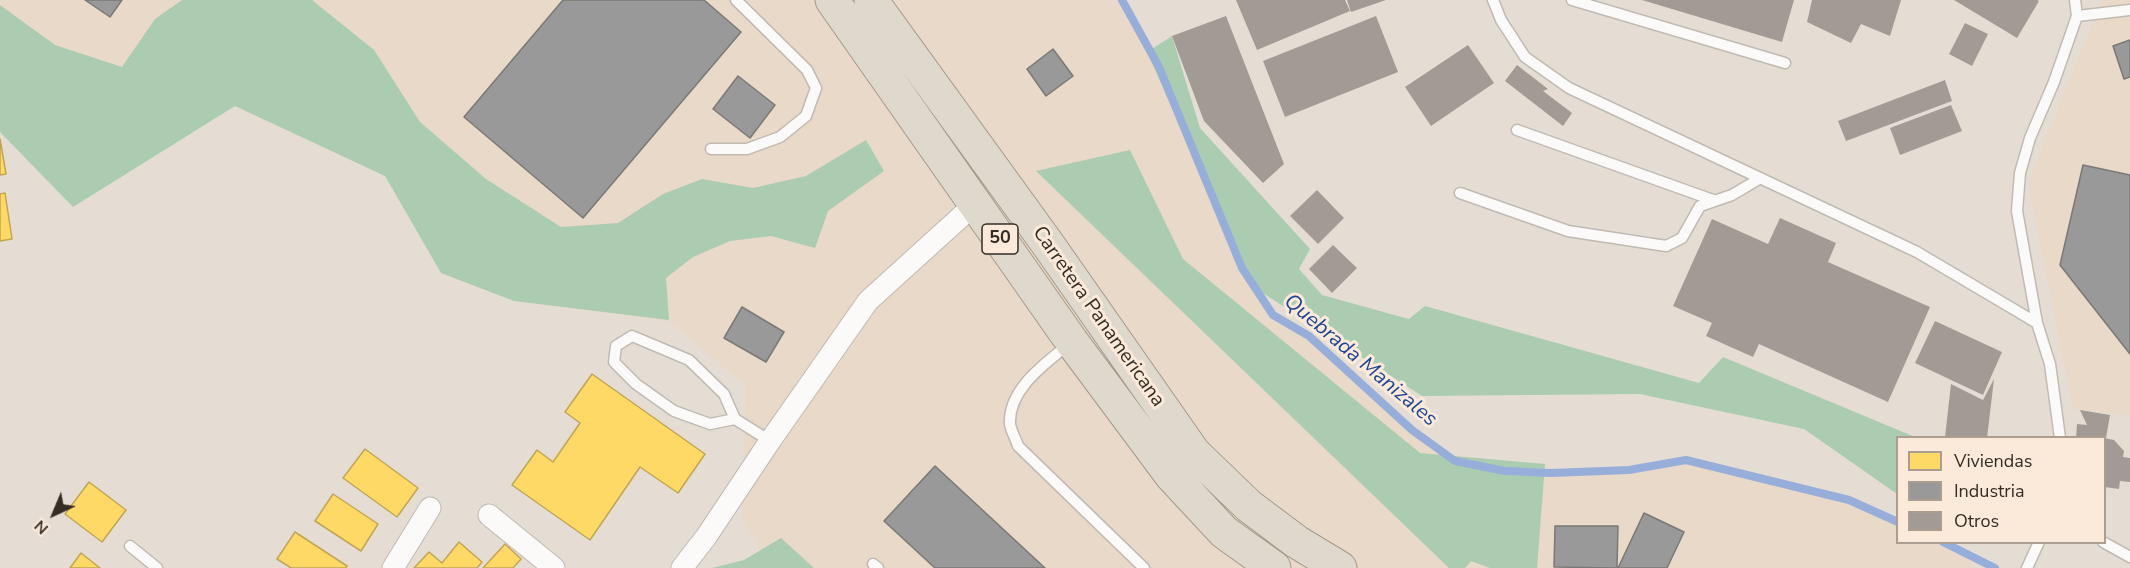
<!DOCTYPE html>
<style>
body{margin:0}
#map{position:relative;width:2130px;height:568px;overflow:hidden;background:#e5ddd4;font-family:"Nunito Sans",sans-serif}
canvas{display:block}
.legend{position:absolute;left:1896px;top:436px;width:210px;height:108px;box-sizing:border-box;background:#fbead9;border:2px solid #ab9e91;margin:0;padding:8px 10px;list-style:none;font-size:18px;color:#332d26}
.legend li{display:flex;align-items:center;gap:12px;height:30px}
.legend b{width:30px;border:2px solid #ab9e91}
.north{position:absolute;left:24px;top:484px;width:60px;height:60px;-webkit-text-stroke:4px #fbead9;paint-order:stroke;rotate:224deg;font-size:16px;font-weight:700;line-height:24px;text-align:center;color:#332d26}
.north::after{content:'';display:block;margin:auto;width:21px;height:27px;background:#332d26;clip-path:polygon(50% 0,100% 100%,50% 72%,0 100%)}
</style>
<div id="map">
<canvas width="2130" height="568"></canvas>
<ul class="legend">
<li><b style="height:16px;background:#ffd966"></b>Viviendas</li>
<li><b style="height:16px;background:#999"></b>Industria</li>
<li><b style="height:16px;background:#a29b95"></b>Otros</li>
</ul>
<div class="north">N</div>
</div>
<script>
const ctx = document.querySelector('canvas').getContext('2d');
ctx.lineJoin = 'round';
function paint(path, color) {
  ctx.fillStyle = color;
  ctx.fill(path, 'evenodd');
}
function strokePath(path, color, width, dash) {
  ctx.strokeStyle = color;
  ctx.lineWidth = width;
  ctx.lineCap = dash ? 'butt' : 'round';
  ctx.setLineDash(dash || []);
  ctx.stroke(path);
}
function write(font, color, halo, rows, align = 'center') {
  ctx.font = font + ' "Nunito Sans",sans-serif';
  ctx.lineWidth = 6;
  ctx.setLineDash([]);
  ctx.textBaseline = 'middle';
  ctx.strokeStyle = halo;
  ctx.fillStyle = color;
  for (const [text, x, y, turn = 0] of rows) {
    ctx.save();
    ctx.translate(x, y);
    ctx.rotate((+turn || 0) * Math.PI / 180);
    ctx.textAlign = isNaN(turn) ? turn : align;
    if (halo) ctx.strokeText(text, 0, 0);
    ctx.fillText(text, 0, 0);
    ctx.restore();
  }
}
const built = new Path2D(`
 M 0,0 L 1122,0 L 1159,67 L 1242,268 L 1273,315 L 1309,336 L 1412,430 L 1455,461 L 1505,471 L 1551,473 L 1629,470 L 1686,460 L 1849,500 L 1897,522 L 1898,542 L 1943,543 L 1973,556 L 1971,568 L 769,568 L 742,517 L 746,386 L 669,321 L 514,301 L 441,273 L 385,176 L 235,106 L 73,207 L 0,118 Z
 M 2102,0 L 2130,0 L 2130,416 L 2073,409 L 2028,184 Z`);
const green = new Path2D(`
 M 182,0 L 312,0 L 374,50 L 420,122 L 486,179 L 561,227 L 618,223 L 663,194 L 702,179 L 753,188 L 806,176 L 866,140 L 884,171 L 828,211 L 815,248 L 771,236 L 730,241 L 693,257 L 666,278 L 669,320 L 514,301 L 441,273 L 385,176 L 235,106 L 73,207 L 0,132 L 0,5 L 55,45 L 122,67 L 155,19 Z
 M 1172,36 L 1200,128 L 1310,249 L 1299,269 L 1322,295 L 1409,319 L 1425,306 L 1699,383 L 1723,357 L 1915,437 L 1898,438 L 1897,494 L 1804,429 L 1640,394 L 1422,396 L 1252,286 L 1147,52 Z
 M 1130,150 L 1183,259 L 1420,453 L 1545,464 L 1537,568 L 1490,568 L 1471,561 L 1465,568 L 1449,568 L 1036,171 Z
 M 781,538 L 814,568 L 712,568 L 744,560 Z`);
const homes = new Path2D(`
 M 0,139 L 6,174 L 0,175 Z
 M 5,193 L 12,239 L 0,241 L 0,194 Z
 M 592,374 L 705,454 L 678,493 L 640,467 L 590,540 L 512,485 L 537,450 L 553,462 L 580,423 L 565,412 Z
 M 365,449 L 418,488 L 397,517 L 343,478 Z
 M 89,482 L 126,510 L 102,542 L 65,514 Z
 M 333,494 L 378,524 L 361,551 L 315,521 Z
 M 295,532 L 347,566 L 346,568 L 291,568 L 277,559 Z
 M 459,542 L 482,562 L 477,568 L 414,568 L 429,552 L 442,563 Z
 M 505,544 L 521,559 L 513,568 L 483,568 Z
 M 81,553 L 100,568 L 70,568 Z`);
const industry = new Path2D(`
 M 85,0 L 122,0 L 110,17 Z
 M 563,0 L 704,0 L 741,32 L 583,218 L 464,117 Z
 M 2130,40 L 2130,77 L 2124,79 L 2113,46 Z
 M 1053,49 L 1073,76 L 1046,96 L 1027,69 Z
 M 738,76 L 775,105 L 750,138 L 713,109 Z
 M 2083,165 L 2130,175 L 2130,354 L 2060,265 Z
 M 742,307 L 784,332 L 766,362 L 724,338 Z
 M 935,466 L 1045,568 L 935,568 L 884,521 Z
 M 1644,513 L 1684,532 L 1667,568 L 1618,568 Z
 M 1555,526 L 1618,526 L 1617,568 L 1554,567 Z`);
const stream = new Path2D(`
 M 1122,0 L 1159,67 L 1242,268 L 1273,315 L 1309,336 L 1412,430 L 1455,461 L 1505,471 L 1551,473 L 1629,470 L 1686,460 L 1849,500 L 1898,522
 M 1943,542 L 1995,568`);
const building = new Path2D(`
 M 1236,0 L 1345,0 L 1350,11 L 1257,50 Z
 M 1347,0 L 1386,0 L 1351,12 Z
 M 1642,0 L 1794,0 L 1782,42 Z
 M 1812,0 L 1901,0 L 1890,36 L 1861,24 L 1851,43 L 1807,22 Z
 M 1954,0 L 2037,0 L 2039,1 L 2017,38 Z
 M 1226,16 L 1284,164 L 1263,183 L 1204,121 L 1172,36 Z
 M 1376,16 L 1398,72 L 1285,117 L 1263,61 Z
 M 1965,23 L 1988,34 L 1972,66 L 1949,54 Z
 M 1468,45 L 1494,83 L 1431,126 L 1405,87 Z
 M 1517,65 L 1548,89 L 1543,91 L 1572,113 L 1563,126 L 1505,81 Z
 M 1945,80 L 1952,101 L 1846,141 L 1838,121 Z
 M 1951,105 L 1962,131 L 1900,155 L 1890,128 Z
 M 1317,190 L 1344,218 L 1318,244 L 1290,216 Z
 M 1780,218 L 1836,243 L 1828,262 L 1930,307 L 1888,402 L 1759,344 L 1753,357 L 1706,336 L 1712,323 L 1673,306 L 1712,219 L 1768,244 Z
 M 1333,245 L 1357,268 L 1332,293 L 1309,269 Z
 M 1935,321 L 2002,352 L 1983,395 L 1915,363 Z
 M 1994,379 L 1987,438 L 1945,437 L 1951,384 L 1983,400 Z
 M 2080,410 L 2110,415 L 2106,438 L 2076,438 L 2077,424 L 2087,425 Z
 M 2104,438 L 2114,440 L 2124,451 L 2123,457 L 2130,458 L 2130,482 L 2120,481 L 2119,489 L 2104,487 Z`);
const service = new Path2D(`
 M 1493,0 L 1501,20 L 1525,57 L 1569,88 L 1917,252 L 2037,323
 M 1572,0 L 1785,63
 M 2077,16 L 2130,10
 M 1517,130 L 1713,200
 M 711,149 L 747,149 L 780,137 L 806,116 L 816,88 L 807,70 L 736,0
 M 1460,193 L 1568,231 L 1666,246 L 1682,238 L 1700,206 L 1732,195 L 1759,179
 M 1069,344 C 1045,364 1008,389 1010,424 C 1011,431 1016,439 1018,446 L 1144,568
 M 735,419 L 710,424 L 674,411 L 636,384 L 614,362 L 616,346 L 632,336 L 689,360 L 724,394 L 735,419 L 770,441
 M 2060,438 L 2050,364 L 2037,323 L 2017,211 L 2020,173 L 2030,138 L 2054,82 L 2077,16 L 2075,0
 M 2103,542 L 2130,557
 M 130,546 L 157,568
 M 873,564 L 878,568
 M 2027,568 L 2039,542`);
const minor = new Path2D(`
 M 489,515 L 554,568
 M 393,568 L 430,508
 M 682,568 L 706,537 L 770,441 L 868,301 L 975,204`);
const trunk = new Path2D(`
 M 832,0 L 1072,342 L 1171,475 L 1224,532 L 1274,568
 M 871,0 L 1047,243 L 1194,453 L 1249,506 L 1297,542 L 1340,568`);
const shields = [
 [1000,239,36]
];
const shieldNames = [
 ["50",1000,239]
];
const streetNames = [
 ["Carretera Panamericana",1098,317,55]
];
const waterNames = [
 ["Quebrada Manizales",1360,361,40]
];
paint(built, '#e8d9c8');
paint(green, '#abccb1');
paint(homes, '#ffd966');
strokePath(homes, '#c2a553', 1.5);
paint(industry, '#999');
strokePath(industry, '#7a7976', 1.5);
strokePath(stream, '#97aeda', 8);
paint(building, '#a29b95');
strokePath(service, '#c0bab2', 13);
strokePath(minor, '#c0bab2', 23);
strokePath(trunk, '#a49a8a', 35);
strokePath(service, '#fbfaf9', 10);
strokePath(minor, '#fbfaf9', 21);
strokePath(trunk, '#ded8cd', 33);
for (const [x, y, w] of shields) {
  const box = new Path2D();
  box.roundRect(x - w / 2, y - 15, w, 30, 4.5);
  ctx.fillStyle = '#fbead9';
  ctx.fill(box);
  strokePath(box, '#332d26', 1.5);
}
write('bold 18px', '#332d26', null, shieldNames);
write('20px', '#332d26', '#fbead9', streetNames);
write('italic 21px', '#1d4592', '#fbead9', waterNames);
</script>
